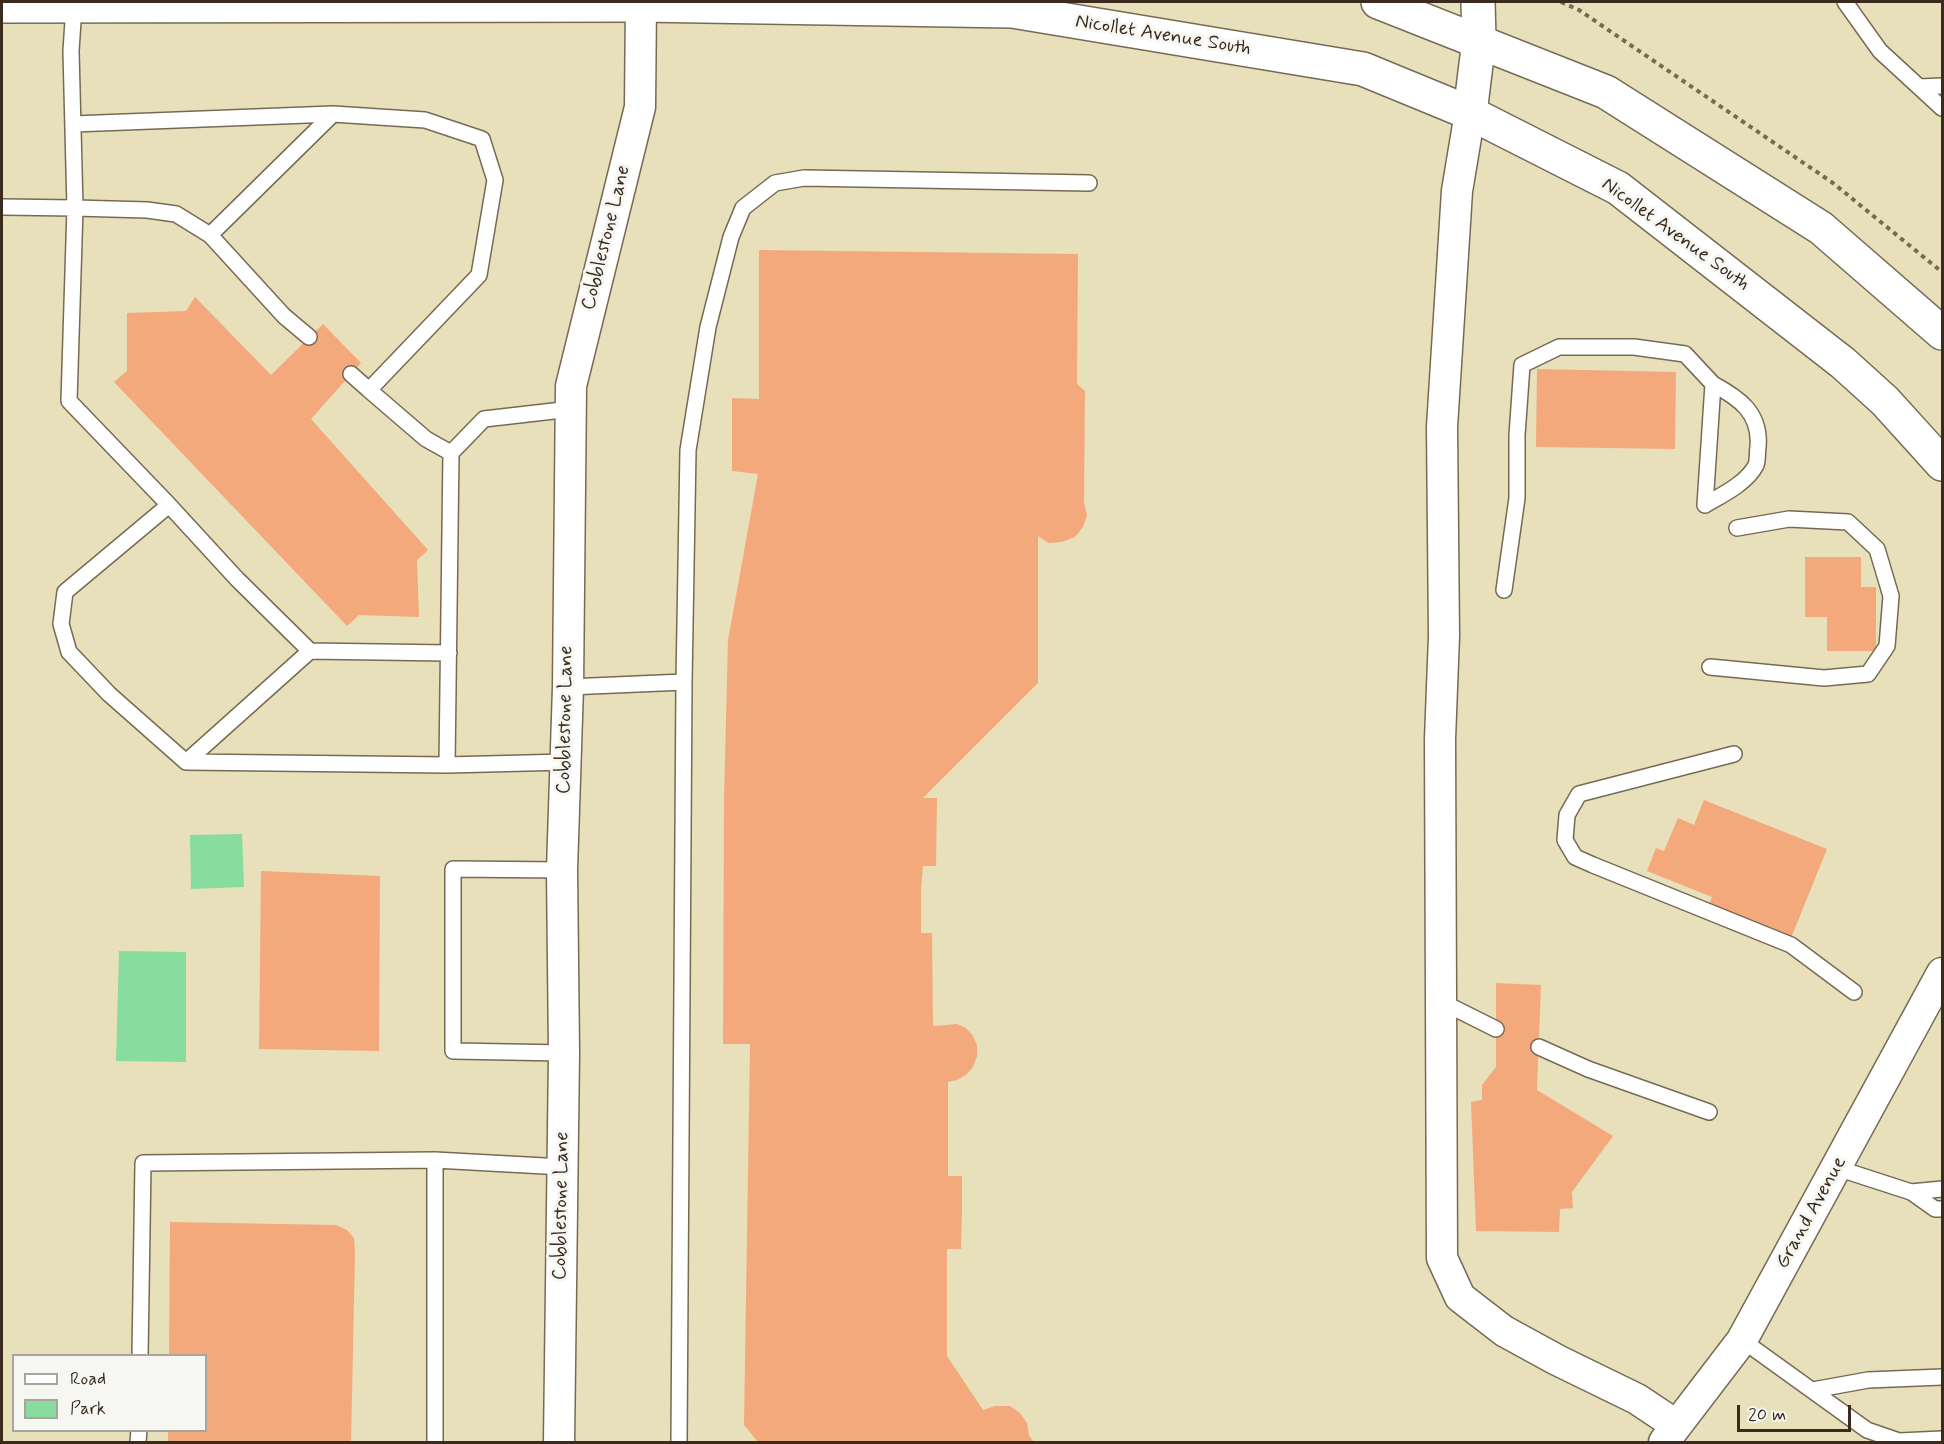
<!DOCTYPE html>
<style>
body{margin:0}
#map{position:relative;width:1944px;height:1444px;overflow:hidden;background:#e7e0bb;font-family:Mynerve,sans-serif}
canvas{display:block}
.frame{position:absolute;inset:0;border:3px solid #3b2a1e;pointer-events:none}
.legend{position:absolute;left:12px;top:1354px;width:195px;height:78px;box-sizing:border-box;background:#f6f6f2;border:2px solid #aba49d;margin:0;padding:8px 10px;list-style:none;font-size:18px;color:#3b2a1e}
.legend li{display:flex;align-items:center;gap:12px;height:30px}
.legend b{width:30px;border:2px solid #aba49d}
.scale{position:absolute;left:1737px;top:1405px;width:114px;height:27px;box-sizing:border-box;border:3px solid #3b2a1e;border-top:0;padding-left:8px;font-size:18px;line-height:21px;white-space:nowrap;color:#3b2a1e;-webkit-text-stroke:4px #f6f6f2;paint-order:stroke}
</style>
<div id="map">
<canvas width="1944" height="1444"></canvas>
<div class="frame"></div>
<ul class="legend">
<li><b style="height:8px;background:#fff"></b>Road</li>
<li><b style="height:16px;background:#87dc9e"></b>Park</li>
</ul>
<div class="scale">20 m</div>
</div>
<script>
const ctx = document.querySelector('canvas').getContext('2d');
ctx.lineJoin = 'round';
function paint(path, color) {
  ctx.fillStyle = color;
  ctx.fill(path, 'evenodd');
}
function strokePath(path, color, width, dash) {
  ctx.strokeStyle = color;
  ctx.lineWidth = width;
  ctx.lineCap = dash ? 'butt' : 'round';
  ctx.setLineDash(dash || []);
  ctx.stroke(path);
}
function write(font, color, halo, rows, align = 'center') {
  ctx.font = font + ' Mynerve,sans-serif';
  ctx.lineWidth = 6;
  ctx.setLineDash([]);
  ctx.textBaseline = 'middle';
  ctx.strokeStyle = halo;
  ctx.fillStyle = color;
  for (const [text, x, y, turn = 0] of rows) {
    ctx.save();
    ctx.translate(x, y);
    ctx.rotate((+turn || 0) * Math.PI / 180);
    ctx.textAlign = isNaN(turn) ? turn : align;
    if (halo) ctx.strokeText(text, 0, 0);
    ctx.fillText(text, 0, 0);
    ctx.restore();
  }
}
const green = new Path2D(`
 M 242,834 L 244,887 L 191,889 L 190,835 Z
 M 119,951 L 186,952 L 186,1062 L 116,1061 Z`);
const building = new Path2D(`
 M 759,250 L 1078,254 L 1077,384 L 1085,391 L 1084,503 L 1087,515 L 1083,527 L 1075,537 L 1062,542 L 1049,543 L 1038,536 L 1038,683 L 923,798 L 937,798 L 936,866 L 923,866 L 921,889 L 921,933 L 932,933 L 933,1026 L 957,1024 L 966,1028 L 973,1036 L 977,1045 L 977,1056 L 973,1067 L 967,1074 L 957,1080 L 948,1082 L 948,1176 L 962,1176 L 962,1214 L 961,1249 L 947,1249 L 947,1356 L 983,1410 L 995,1406 L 1010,1406 L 1020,1413 L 1027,1423 L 1029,1436 L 1034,1442 L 758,1442 L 744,1425 L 750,1044 L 723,1044 L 724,799 L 728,640 L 758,474 L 732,471 L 732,398 L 759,399 Z
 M 195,297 L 271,375 L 323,324 L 361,363 L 311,419 L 428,550 L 417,560 L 419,617 L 359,615 L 347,626 L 114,382 L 127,371 L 127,313 L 186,311 Z
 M 1537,369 L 1676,372 L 1675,449 L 1536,447 Z
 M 1805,557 L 1861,557 L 1861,587 L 1876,587 L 1876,651 L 1827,651 L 1827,617 L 1805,617 Z
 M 1704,800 L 1827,849 L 1791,938 L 1709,905 L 1712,897 L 1647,871 L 1656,848 L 1664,851 L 1678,818 L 1694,825 Z
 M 261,871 L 380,876 L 379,1051 L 259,1049 Z
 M 1496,983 L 1541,985 L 1537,1090 L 1613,1136 L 1572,1192 L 1573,1208 L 1560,1209 L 1559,1232 L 1476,1231 L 1471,1102 L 1482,1100 L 1482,1085 L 1496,1067 Z
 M 170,1222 L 336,1225 L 347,1230 L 354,1238 L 355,1253 L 351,1442 L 168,1442 L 168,1430 L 206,1430 L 206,1356 L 169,1356 Z`);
const path = new Path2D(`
 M 1561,2 L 1579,10 L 1833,183 L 1942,272`);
const service = new Path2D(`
 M 1845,2 L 1880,51 L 1942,108
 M 1919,87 L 1942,86
 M 73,124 L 333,114 L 425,120 L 482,139 L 495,180 L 479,275 L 369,390 L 426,439 L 451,453 L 447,765 L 566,762
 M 2,207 L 75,208 L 71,51 L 74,6
 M 210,235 L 333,114
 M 309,337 L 284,316 L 210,235 L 176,214 L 147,210 L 75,208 L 69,401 L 169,505 L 65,592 L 61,624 L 69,652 L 109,694 L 186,762 L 447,765
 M 351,374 L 369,390
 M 451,453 L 484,419 L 571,409
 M 169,505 L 237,579 L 310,651
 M 1705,505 C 1722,495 1747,483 1756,465 C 1758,460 1757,452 1758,447 C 1761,413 1739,398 1713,384
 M 1504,590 L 1517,498 L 1517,435 L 1522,365 L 1559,347 L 1634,347 L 1685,354 L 1713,384 L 1705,505
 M 1710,667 L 1824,678 L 1868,674 L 1887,646 L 1891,596 L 1877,549 L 1848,522 L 1789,519 L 1737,528
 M 568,687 L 684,682
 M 1734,754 L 1579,794 L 1567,815 L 1565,840 L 1575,857 L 1593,865 L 1791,945 L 1854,992
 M 186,762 L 310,651 L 449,653
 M 562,870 L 453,869 L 453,1051 L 564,1053
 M 1440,1001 L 1496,1029
 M 1539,1047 L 1588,1069 L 1709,1112
 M 1837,1168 L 1911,1192 L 1935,1209 L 1942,1209
 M 1911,1192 L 1942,1189
 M 1742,1340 L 1867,1430 L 1899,1441 L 1942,1439
 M 140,1356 L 143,1163 L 435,1160 L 563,1167
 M 1813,1390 L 1868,1380 L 1942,1377
 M 138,1442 L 139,1430
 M 435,1442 L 435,1160
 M 679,1442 L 684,682 L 688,450 L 708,327 L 731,237 L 743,208 L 775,183 L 804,178 L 1089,183`);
const minor = new Path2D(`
 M 1470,113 L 1457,191 L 1442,427 L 1444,636 L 1440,739 L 1442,1258 L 1460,1297 L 1504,1331 L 1557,1360 L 1637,1399 L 1676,1425
 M 559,1442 L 564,1053 L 562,870 L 568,687 L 571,386 L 640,107 L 641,2
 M 1664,1442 L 1742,1340 L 1942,973`);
const tertiary = new Path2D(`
 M 1470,113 L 1479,40 L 1478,2`);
const secondary = new Path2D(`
 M 1378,2 L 1606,92 L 1821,228 L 1942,333
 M 2,6 L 641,5 L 1012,11 L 1363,69 L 1470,113 L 1618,188 L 1843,363 L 1885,401 L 1942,464`);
const streetNames = [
 ["Nicollet Avenue South",1163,36,9],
 ["Nicollet Avenue South",1675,235,36],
 ["Cobblestone Lane",607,238,-76],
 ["Cobblestone Lane",566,720,-89],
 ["Cobblestone Lane",562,1206,-89],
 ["Grand Avenue",1812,1213,-61]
];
paint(green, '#87dc9e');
paint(building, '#f3a97c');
strokePath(service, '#776a55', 18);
strokePath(minor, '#776a55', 33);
strokePath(tertiary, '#776a55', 36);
strokePath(secondary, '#776a55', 36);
strokePath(path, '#776a55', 4, [4.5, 4.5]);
strokePath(service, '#fff', 15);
strokePath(minor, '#fff', 30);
strokePath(tertiary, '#fff', 33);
strokePath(secondary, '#fff', 33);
write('20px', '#3b2a1e', '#f6f6f2', streetNames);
</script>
